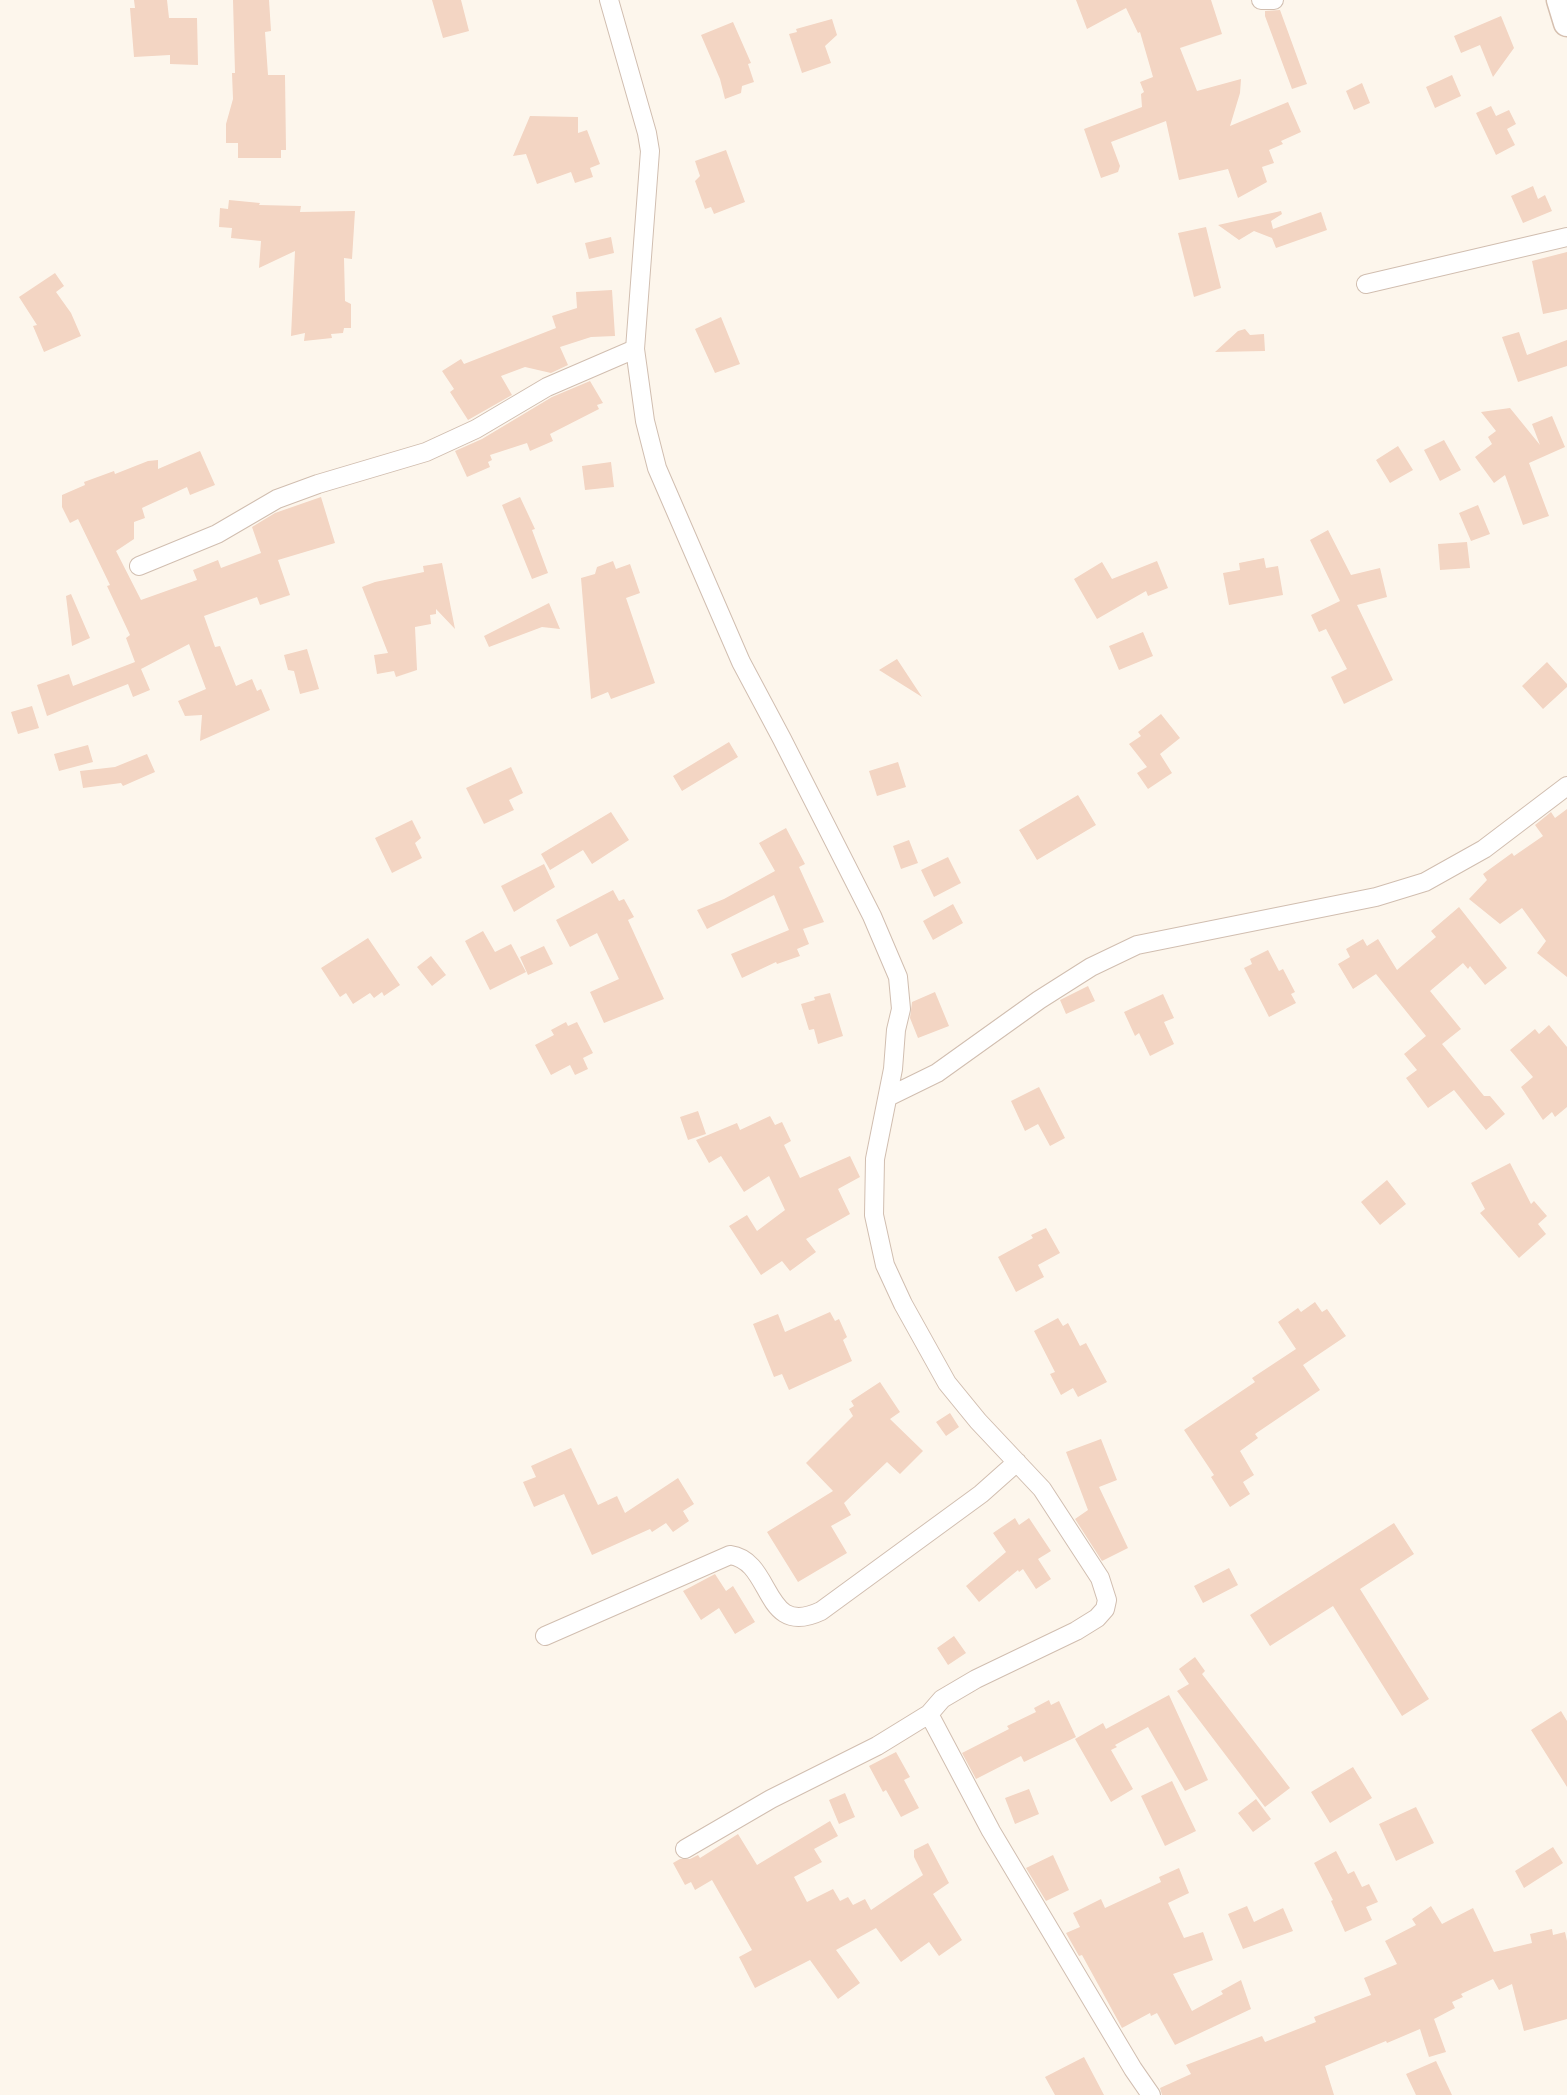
<!DOCTYPE html>
<style>
body{margin:0}
canvas{display:block;background:#fdf6ec}
</style>
<canvas width="1567" height="2095"></canvas>
<script>
const ctx = document.querySelector('canvas').getContext('2d');
ctx.lineJoin = 'round';
function paint(path, color) {
  ctx.fillStyle = color;
  ctx.fill(path, 'evenodd');
}
function strokePath(path, color, width, dash) {
  ctx.strokeStyle = color;
  ctx.lineWidth = width;
  ctx.lineCap = dash ? 'butt' : 'round';
  ctx.setLineDash(dash || []);
  ctx.stroke(path);
}
const building = new Path2D(`
 M 134,0 L 167,0 L 169,18 L 197,18 L 198,65 L 170,64 L 170,55 L 134,57 L 130,8 L 135,8 Z
 M 233,0 L 269,0 L 271,31 L 265,32 L 268,75 L 285,75 L 286,150 L 281,150 L 281,158 L 238,158 L 238,143 L 226,143 L 226,124 L 233,99 L 232,73 L 235,73 Z
 M 432,0 L 461,0 L 469,31 L 443,38 Z
 M 1076,0 L 1211,0 L 1222,34 L 1180,48 L 1197,91 L 1241,79 L 1240,93 L 1230,126 L 1288,102 L 1301,132 L 1281,141 L 1283,144 L 1269,150 L 1274,163 L 1262,167 L 1267,182 L 1238,198 L 1228,169 L 1179,180 L 1166,121 L 1111,142 L 1120,166 L 1118,172 L 1101,178 L 1084,129 L 1142,107 L 1141,94 L 1144,92 L 1140,82 L 1153,77 L 1140,32 L 1138,33 L 1126,8 L 1087,29 Z
 M 1280,10 L 1307,84 L 1292,89 L 1265,16 L 1265,11 Z
 M 1501,16 L 1514,48 L 1493,77 L 1480,45 L 1461,53 L 1454,36 Z
 M 832,19 L 837,35 L 825,46 L 831,63 L 802,73 L 789,34 L 797,32 L 796,29 Z
 M 733,22 L 751,63 L 748,64 L 754,82 L 742,86 L 741,93 L 725,99 L 720,79 L 701,35 Z
 M 1452,75 L 1461,96 L 1435,108 L 1426,87 Z
 M 1362,83 L 1370,103 L 1354,110 L 1346,91 Z
 M 1491,106 L 1496,116 L 1509,110 L 1516,124 L 1507,129 L 1515,145 L 1496,155 L 1476,113 Z
 M 530,116 L 578,117 L 578,133 L 587,130 L 600,164 L 590,168 L 593,177 L 575,183 L 571,172 L 537,184 L 526,154 L 513,156 Z
 M 726,150 L 745,202 L 714,214 L 711,207 L 705,209 L 695,181 L 700,176 L 695,161 Z
 M 1533,186 L 1538,199 L 1545,195 L 1552,211 L 1523,223 L 1511,196 Z
 M 229,200 L 260,203 L 259,205 L 301,206 L 300,212 L 355,211 L 352,259 L 344,258 L 345,301 L 351,304 L 351,328 L 344,328 L 343,333 L 331,334 L 332,338 L 304,341 L 305,333 L 291,336 L 295,251 L 259,268 L 261,241 L 231,238 L 232,228 L 219,227 L 220,208 L 228,209 Z
 M 1281,211 L 1282,214 L 1271,221 L 1273,229 L 1321,212 L 1327,230 L 1276,248 L 1272,238 L 1254,231 L 1239,240 L 1218,225 Z
 M 1206,227 L 1221,288 L 1194,297 L 1178,233 Z
 M 611,237 L 614,253 L 589,259 L 585,243 Z
 M 1567,252 L 1567,309 L 1543,314 L 1532,261 Z
 M 55,273 L 64,286 L 56,292 L 71,313 L 81,336 L 44,352 L 33,326 L 37,325 L 19,297 Z
 M 612,290 L 615,336 L 591,337 L 560,347 L 568,365 L 551,373 L 525,367 L 501,376 L 512,395 L 468,420 L 450,392 L 454,389 L 442,371 L 461,359 L 464,364 L 556,328 L 552,316 L 577,308 L 576,292 Z
 M 721,317 L 740,364 L 715,373 L 695,329 Z
 M 1245,329 L 1250,335 L 1264,334 L 1265,351 L 1215,352 L 1238,331 Z
 M 1519,332 L 1527,355 L 1567,340 L 1567,366 L 1518,382 L 1502,337 Z
 M 590,381 L 603,403 L 597,405 L 599,409 L 550,434 L 553,441 L 530,451 L 527,443 L 490,455 L 492,460 L 488,462 L 490,467 L 467,477 L 455,451 L 482,439 L 552,397 Z
 M 1510,408 L 1540,445 L 1532,424 L 1552,416 L 1565,447 L 1529,463 L 1549,516 L 1523,525 L 1505,475 L 1494,483 L 1475,457 L 1492,444 L 1488,437 L 1496,431 L 1481,412 Z
 M 1444,440 L 1461,470 L 1440,481 L 1424,450 Z
 M 1398,446 L 1413,470 L 1390,483 L 1376,460 Z
 M 200,451 L 215,485 L 190,495 L 187,487 L 142,508 L 145,518 L 134,522 L 134,539 L 116,551 L 141,600 L 197,580 L 193,570 L 218,560 L 221,568 L 261,553 L 252,527 L 275,513 L 321,497 L 335,543 L 278,560 L 290,595 L 260,605 L 257,597 L 204,616 L 215,647 L 220,646 L 236,686 L 252,679 L 257,691 L 261,689 L 270,710 L 200,741 L 202,715 L 185,716 L 178,701 L 206,689 L 189,644 L 141,669 L 150,690 L 133,697 L 128,684 L 47,716 L 37,685 L 69,674 L 73,686 L 135,662 L 126,638 L 130,635 L 107,586 L 110,585 L 78,519 L 70,523 L 62,507 L 62,495 L 85,485 L 84,482 L 114,471 L 115,474 L 148,461 L 158,460 L 158,469 Z
 M 611,462 L 614,487 L 585,490 L 582,466 Z
 M 520,497 L 535,529 L 532,530 L 548,573 L 532,579 L 502,505 Z
 M 1478,505 L 1490,534 L 1471,541 L 1459,513 Z
 M 1328,530 L 1351,575 L 1380,568 L 1387,597 L 1357,605 L 1393,680 L 1344,704 L 1331,677 L 1347,669 L 1326,629 L 1319,632 L 1311,615 L 1340,601 L 1310,540 Z
 M 1467,542 L 1470,568 L 1440,570 L 1438,544 Z
 M 1264,558 L 1266,568 L 1278,566 L 1283,595 L 1229,605 L 1223,573 L 1240,570 L 1239,563 Z
 M 613,561 L 616,569 L 630,564 L 640,593 L 626,598 L 655,683 L 611,699 L 608,692 L 591,699 L 581,578 L 595,574 L 597,567 Z
 M 1157,561 L 1168,588 L 1148,596 L 1146,591 L 1097,619 L 1074,579 L 1102,562 L 1112,579 Z
 M 442,563 L 455,629 L 436,609 L 436,614 L 430,615 L 431,624 L 415,627 L 417,670 L 396,677 L 394,671 L 377,674 L 374,655 L 388,653 L 362,587 L 375,582 L 424,572 L 423,566 Z
 M 71,594 L 90,638 L 72,646 L 66,596 Z
 M 549,603 L 560,629 L 542,627 L 489,647 L 484,636 Z
 M 1143,632 L 1153,656 L 1119,670 L 1109,646 Z
 M 307,649 L 319,689 L 300,694 L 294,671 L 288,670 L 284,655 Z
 M 897,659 L 922,697 L 879,670 Z
 M 1547,662 L 1567,684 L 1567,687 L 1543,709 L 1522,686 Z
 M 32,706 L 39,728 L 18,734 L 11,712 Z
 M 1161,714 L 1180,738 L 1160,754 L 1172,773 L 1148,789 L 1137,773 L 1147,767 L 1129,744 L 1141,736 L 1138,732 Z
 M 729,742 L 738,757 L 682,791 L 673,776 Z
 M 88,745 L 93,762 L 59,771 L 54,754 Z
 M 147,754 L 155,772 L 123,786 L 121,783 L 83,788 L 80,771 L 115,767 Z
 M 898,762 L 906,787 L 877,796 L 869,771 Z
 M 511,767 L 523,793 L 509,800 L 514,810 L 484,824 L 466,788 Z
 M 1078,795 L 1096,825 L 1037,860 L 1019,830 Z
 M 1567,809 L 1567,977 L 1537,953 L 1546,941 L 1522,908 L 1500,924 L 1469,899 L 1487,880 L 1483,874 L 1512,853 L 1514,856 L 1543,836 L 1535,825 L 1551,812 L 1555,818 Z
 M 611,812 L 629,840 L 592,864 L 583,850 L 550,870 L 541,854 Z
 M 412,820 L 421,838 L 415,843 L 422,858 L 392,873 L 375,838 Z
 M 786,828 L 805,864 L 799,867 L 824,922 L 803,929 L 809,944 L 797,949 L 800,956 L 777,964 L 776,962 L 742,978 L 731,954 L 789,930 L 774,895 L 707,929 L 697,910 L 724,899 L 775,871 L 759,843 Z
 M 909,840 L 918,863 L 901,869 L 893,846 Z
 M 948,857 L 961,883 L 934,897 L 921,870 Z
 M 544,864 L 555,887 L 514,912 L 501,886 Z
 M 613,890 L 619,901 L 624,899 L 634,917 L 628,920 L 664,999 L 604,1023 L 590,992 L 619,979 L 610,960 L 597,933 L 570,947 L 556,920 Z
 M 953,904 L 963,923 L 933,940 L 923,921 Z
 M 1459,907 L 1507,968 L 1485,985 L 1470,966 L 1468,969 L 1463,963 L 1430,991 L 1461,1029 L 1442,1044 L 1484,1096 L 1490,1096 L 1505,1114 L 1486,1130 L 1454,1090 L 1428,1108 L 1406,1078 L 1417,1070 L 1404,1054 L 1426,1036 L 1376,974 L 1353,989 L 1338,964 L 1350,957 L 1346,949 L 1363,939 L 1367,946 L 1378,939 L 1397,970 L 1436,937 L 1431,931 Z
 M 483,931 L 495,952 L 511,944 L 526,972 L 490,990 L 465,941 Z
 M 368,938 L 400,985 L 384,996 L 382,992 L 374,998 L 370,993 L 353,1004 L 346,993 L 340,997 L 321,968 Z
 M 544,946 L 553,964 L 528,975 L 520,957 Z
 M 1268,950 L 1279,971 L 1283,969 L 1295,992 L 1291,994 L 1296,1003 L 1269,1017 L 1244,968 L 1252,964 L 1250,959 Z
 M 431,956 L 446,975 L 432,986 L 417,967 Z
 M 1088,986 L 1095,1001 L 1066,1014 L 1060,1000 Z
 M 935,992 L 949,1026 L 918,1038 L 910,1018 L 912,1002 Z
 M 830,993 L 843,1036 L 818,1044 L 814,1029 L 809,1030 L 801,1004 L 815,1000 L 814,997 Z
 M 1163,994 L 1174,1018 L 1164,1022 L 1174,1044 L 1150,1056 L 1139,1033 L 1135,1036 L 1124,1012 Z
 M 566,1022 L 568,1026 L 577,1022 L 593,1053 L 583,1058 L 588,1069 L 575,1075 L 570,1065 L 551,1075 L 535,1045 L 554,1035 L 551,1030 Z
 M 1549,1025 L 1567,1047 L 1567,1107 L 1555,1117 L 1552,1112 L 1543,1120 L 1521,1087 L 1533,1077 L 1510,1050 L 1535,1029 L 1539,1034 Z
 M 1039,1087 L 1065,1138 L 1050,1146 L 1038,1124 L 1025,1131 L 1011,1101 Z
 M 698,1111 L 706,1134 L 688,1140 L 680,1117 Z
 M 770,1116 L 775,1125 L 782,1122 L 791,1141 L 784,1145 L 800,1178 L 850,1156 L 860,1177 L 838,1189 L 850,1214 L 806,1239 L 816,1252 L 790,1271 L 782,1261 L 761,1275 L 729,1226 L 747,1215 L 757,1231 L 785,1210 L 769,1176 L 744,1192 L 721,1156 L 709,1163 L 696,1140 L 737,1123 L 740,1130 Z
 M 1510,1163 L 1531,1204 L 1534,1201 L 1547,1216 L 1538,1224 L 1546,1234 L 1519,1258 L 1480,1213 L 1485,1209 L 1471,1183 Z
 M 1387,1180 L 1406,1204 L 1380,1225 L 1361,1202 Z
 M 1046,1228 L 1060,1253 L 1038,1265 L 1044,1277 L 1016,1292 L 998,1257 L 1033,1238 L 1031,1235 Z
 M 1315,1302 L 1322,1312 L 1327,1309 L 1346,1336 L 1303,1365 L 1320,1390 L 1255,1434 L 1258,1438 L 1240,1451 L 1254,1475 L 1243,1482 L 1250,1494 L 1230,1507 L 1211,1477 L 1214,1475 L 1184,1430 L 1255,1382 L 1252,1378 L 1296,1349 L 1278,1322 L 1298,1308 L 1301,1312 Z
 M 830,1312 L 835,1321 L 839,1319 L 847,1337 L 843,1340 L 852,1361 L 789,1390 L 782,1374 L 774,1377 L 753,1324 L 778,1314 L 785,1332 Z
 M 1058,1318 L 1063,1326 L 1068,1323 L 1080,1346 L 1086,1343 L 1107,1382 L 1078,1397 L 1073,1388 L 1061,1395 L 1050,1374 L 1055,1372 L 1034,1331 Z
 M 880,1382 L 900,1412 L 890,1419 L 923,1451 L 900,1474 L 887,1462 L 844,1503 L 851,1515 L 831,1526 L 847,1553 L 798,1582 L 767,1532 L 833,1491 L 806,1463 L 853,1416 L 849,1409 L 854,1406 L 851,1401 Z
 M 950,1413 L 959,1427 L 946,1436 L 936,1422 Z
 M 1101,1439 L 1117,1480 L 1099,1487 L 1128,1548 L 1102,1561 L 1075,1519 L 1088,1510 L 1066,1452 Z
 M 571,1448 L 598,1505 L 617,1496 L 625,1513 L 678,1478 L 694,1504 L 683,1511 L 689,1521 L 673,1532 L 666,1523 L 652,1532 L 650,1529 L 592,1555 L 564,1494 L 534,1507 L 523,1482 L 536,1477 L 531,1466 Z
 M 1015,1518 L 1019,1525 L 1029,1518 L 1051,1551 L 1038,1559 L 1051,1579 L 1036,1589 L 1023,1569 L 1019,1572 L 1018,1570 L 979,1602 L 966,1586 L 1006,1552 L 993,1533 Z
 M 1394,1523 L 1414,1554 L 1360,1589 L 1429,1699 L 1402,1716 L 1333,1606 L 1270,1646 L 1250,1615 Z
 M 1229,1568 L 1238,1585 L 1203,1603 L 1194,1586 Z
 M 715,1574 L 726,1591 L 733,1586 L 755,1622 L 735,1634 L 719,1608 L 701,1620 L 683,1591 Z
 M 954,1636 L 966,1653 L 948,1665 L 937,1648 Z
 M 1195,1657 L 1205,1671 L 1202,1674 L 1290,1788 L 1265,1807 L 1177,1691 L 1189,1684 L 1179,1669 Z
 M 1169,1695 L 1208,1780 L 1185,1791 L 1148,1727 L 1115,1745 L 1117,1747 L 1111,1750 L 1133,1789 L 1111,1802 L 1075,1739 L 1103,1723 L 1106,1729 Z
 M 1049,1700 L 1051,1705 L 1059,1701 L 1076,1737 L 1024,1762 L 1021,1756 L 976,1779 L 962,1753 L 1009,1729 L 1007,1726 L 1036,1712 L 1034,1708 Z
 M 1561,1711 L 1567,1721 L 1567,1787 L 1531,1730 Z
 M 896,1752 L 910,1777 L 904,1780 L 919,1808 L 901,1817 L 886,1790 L 883,1792 L 869,1766 Z
 M 1353,1767 L 1372,1798 L 1330,1823 L 1311,1792 Z
 M 1172,1781 L 1196,1831 L 1165,1846 L 1141,1796 Z
 M 1029,1789 L 1039,1814 L 1015,1824 L 1005,1798 Z
 M 845,1793 L 855,1817 L 839,1824 L 829,1800 Z
 M 1256,1799 L 1271,1819 L 1253,1832 L 1238,1813 Z
 M 1416,1807 L 1434,1843 L 1396,1861 L 1379,1824 Z
 M 830,1821 L 838,1836 L 814,1849 L 822,1862 L 794,1877 L 807,1902 L 833,1889 L 840,1901 L 848,1897 L 853,1905 L 865,1899 L 871,1910 L 923,1875 L 914,1857 L 914,1850 L 928,1843 L 949,1883 L 933,1894 L 962,1940 L 939,1956 L 929,1942 L 901,1962 L 876,1928 L 836,1950 L 860,1983 L 838,1999 L 810,1960 L 755,1988 L 739,1957 L 752,1950 L 712,1880 L 695,1890 L 691,1882 L 685,1885 L 673,1863 L 680,1859 L 690,1859 L 698,1855 L 700,1858 L 738,1834 L 757,1865 Z
 M 1553,1847 L 1563,1863 L 1524,1888 L 1515,1871 Z
 M 1336,1851 L 1348,1874 L 1354,1871 L 1362,1887 L 1369,1884 L 1378,1902 L 1366,1907 L 1372,1920 L 1345,1932 L 1331,1901 L 1333,1900 L 1314,1863 Z
 M 1053,1855 L 1069,1890 L 1046,1901 L 1026,1868 Z
 M 1179,1868 L 1189,1893 L 1168,1903 L 1184,1938 L 1203,1932 L 1213,1960 L 1173,1974 L 1192,2011 L 1223,1994 L 1221,1991 L 1241,1980 L 1251,2009 L 1175,2045 L 1157,2013 L 1151,2016 L 1150,2013 L 1122,2028 L 1082,1955 L 1079,1956 L 1066,1933 L 1080,1927 L 1073,1913 L 1101,1899 L 1105,1908 L 1161,1882 L 1159,1877 Z
 M 1247,1906 L 1254,1922 L 1283,1908 L 1293,1931 L 1243,1949 L 1228,1914 Z
 M 1431,1906 L 1442,1924 L 1473,1908 L 1494,1952 L 1532,1943 L 1530,1934 L 1552,1929 L 1553,1935 L 1565,1932 L 1567,1941 L 1567,2019 L 1524,2031 L 1512,1984 L 1499,1990 L 1493,1979 L 1461,1994 L 1463,1997 L 1452,2002 L 1455,2008 L 1434,2019 L 1446,2052 L 1429,2057 L 1420,2029 L 1387,2043 L 1386,2041 L 1325,2066 L 1334,2095 L 1162,2095 L 1160,2088 L 1191,2074 L 1186,2065 L 1262,2036 L 1265,2042 L 1316,2022 L 1314,2017 L 1371,1995 L 1364,1978 L 1397,1964 L 1385,1941 L 1416,1925 L 1412,1919 Z
 M 1084,2057 L 1104,2095 L 1055,2095 L 1045,2077 Z
 M 1436,2061 L 1452,2095 L 1416,2095 L 1406,2074 Z`);
const street = new Path2D(`
 M 609,0 L 647,133 L 650,151 L 635,349 L 645,421 L 657,468 L 741,662 L 782,739 L 872,916 L 898,977 L 901,1009 L 896,1030 L 893,1069 L 875,1159 L 874,1215 L 885,1265 L 903,1304 L 947,1383 L 978,1421 L 1042,1489 L 1100,1578 L 1107,1600 L 1105,1609 L 1097,1618 L 1076,1631 L 976,1679 L 942,1699 L 929,1714 L 877,1746 L 771,1799 L 685,1849
 M 1261,0 L 1274,0
 M 1366,284 L 1567,237
 M 139,566 L 217,534 L 277,499 L 318,484 L 426,452 L 476,429 L 547,387 L 635,349
 M 888,1097 L 937,1073 L 1039,1000 L 1091,967 L 1137,945 L 1376,897 L 1425,882 L 1484,849 L 1567,786
 M 545,1636 L 730,1555 C 774,1561 762,1639 821,1611 L 981,1494 L 1017,1462
 M 929,1714 L 991,1831 L 1133,2069 L 1151,2095`);
const secondary = new Path2D(`
 M 1560,0 L 1567,23`);
paint(building, '#f3d5c3');
strokePath(street, '#d1beb0', 20);
strokePath(secondary, '#d6c0b0', 29);
strokePath(street, '#fff', 18);
strokePath(secondary, '#fff', 26);
</script>
